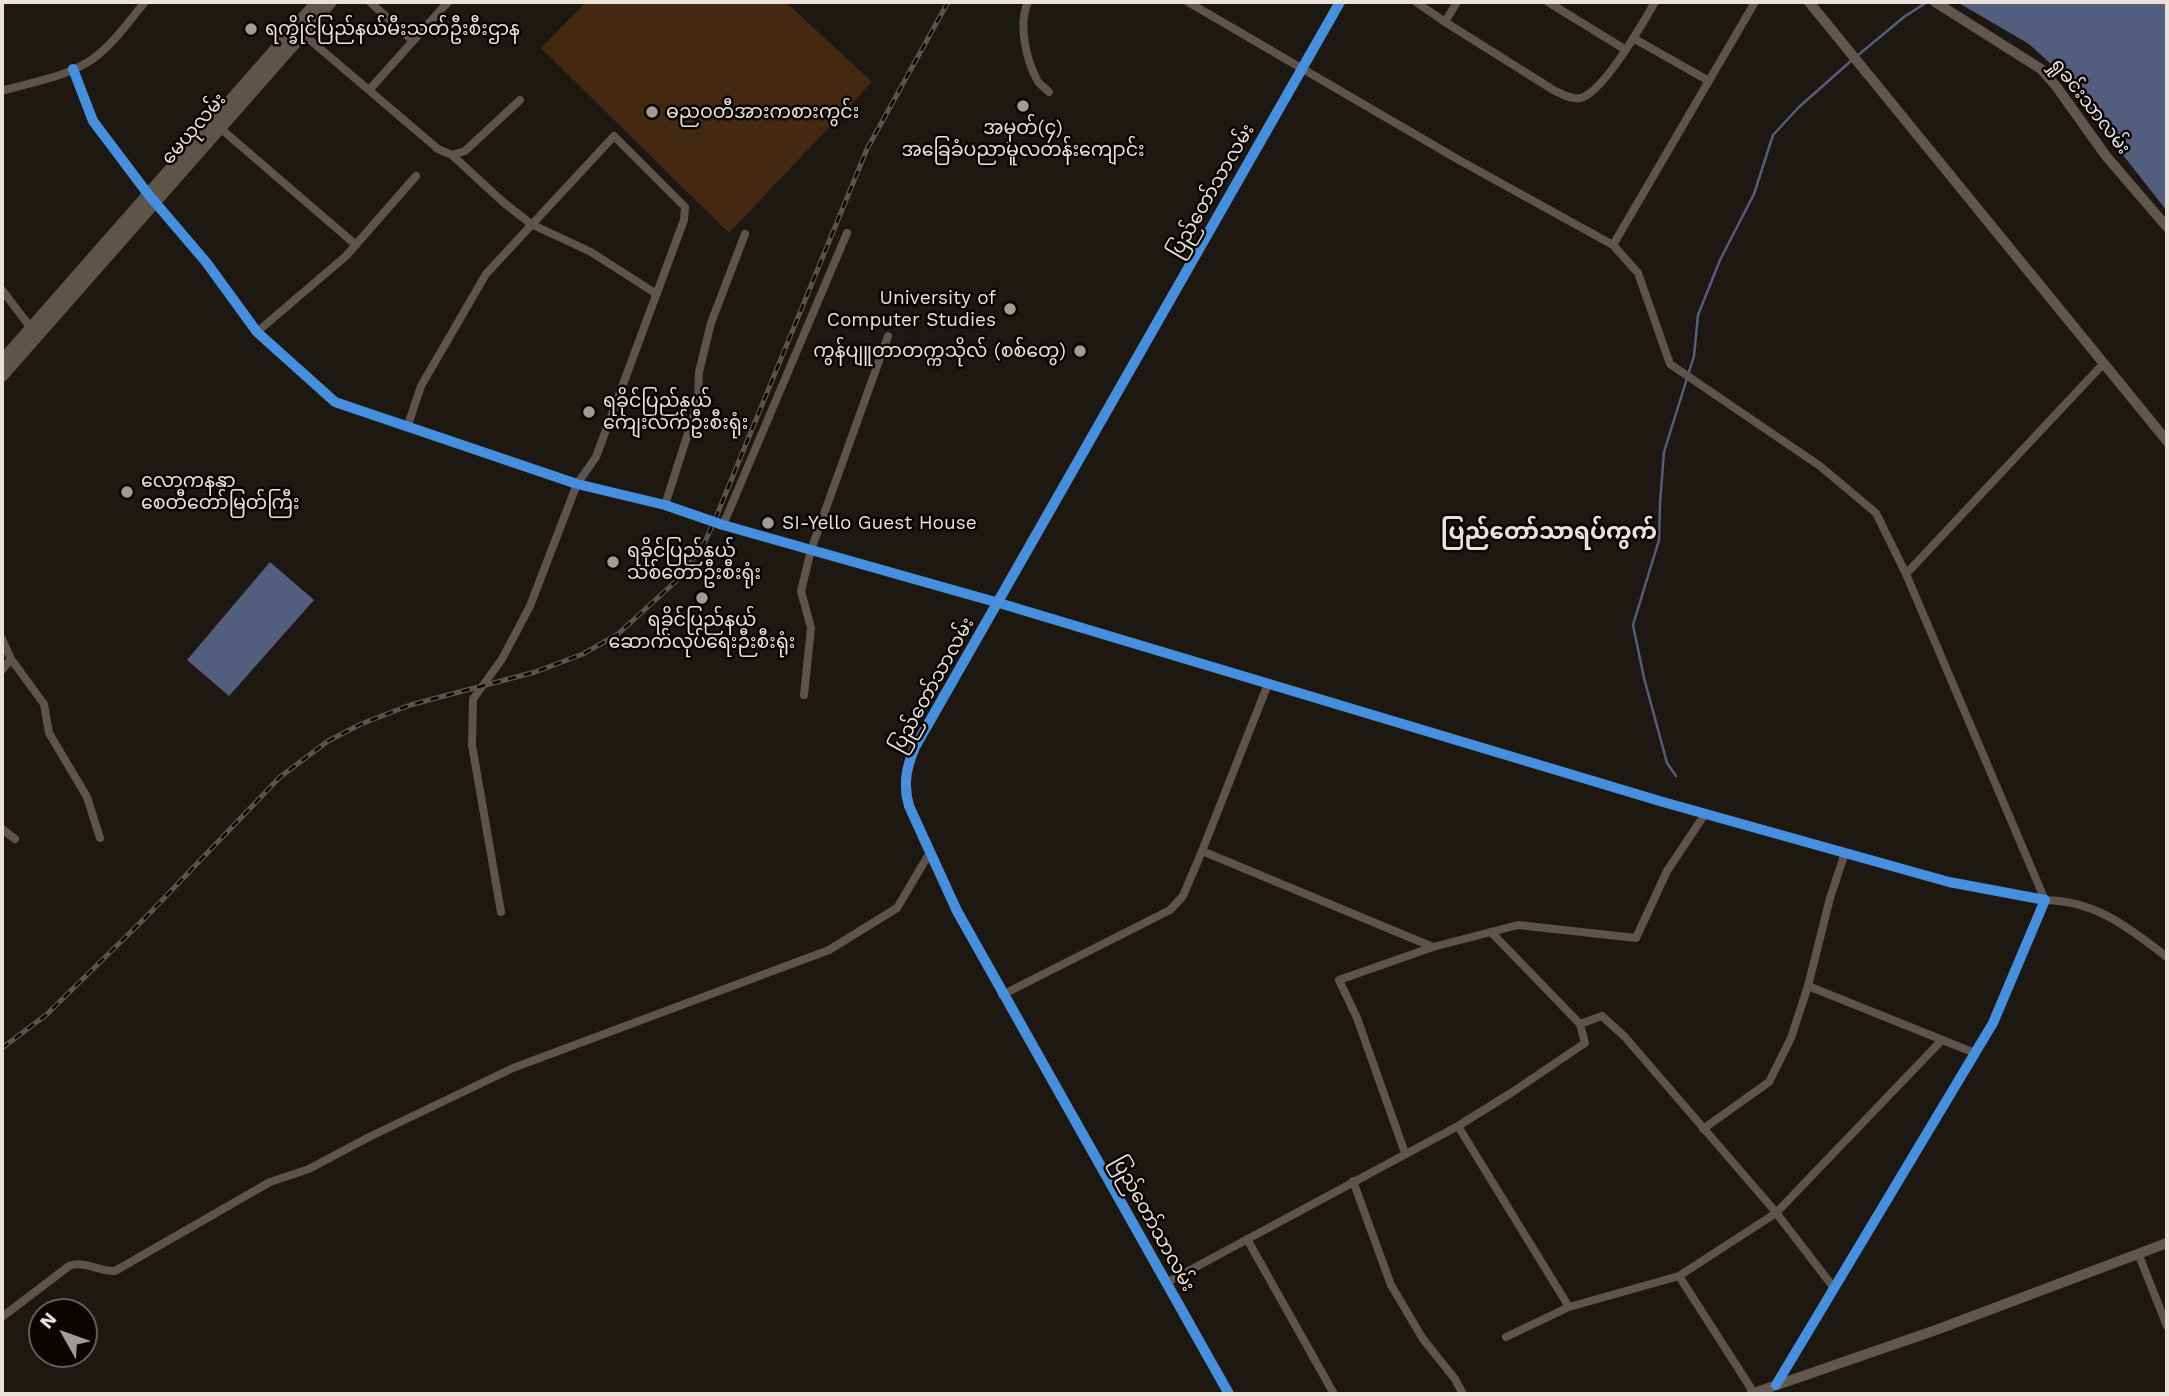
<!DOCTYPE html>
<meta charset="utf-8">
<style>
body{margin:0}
#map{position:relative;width:2169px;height:1396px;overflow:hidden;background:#1e1812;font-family:"Work Sans",sans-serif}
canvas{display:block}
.frame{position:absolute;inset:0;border:4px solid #eae1d9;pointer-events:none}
.north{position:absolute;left:28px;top:1298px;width:70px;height:70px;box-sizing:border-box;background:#090502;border:2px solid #635d58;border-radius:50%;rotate:310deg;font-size:19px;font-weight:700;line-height:28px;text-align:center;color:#eae1d9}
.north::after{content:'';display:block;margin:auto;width:24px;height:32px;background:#a39b93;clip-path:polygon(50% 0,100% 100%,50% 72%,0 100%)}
</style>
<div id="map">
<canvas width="2169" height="1396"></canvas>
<div class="frame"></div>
<div class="north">N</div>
</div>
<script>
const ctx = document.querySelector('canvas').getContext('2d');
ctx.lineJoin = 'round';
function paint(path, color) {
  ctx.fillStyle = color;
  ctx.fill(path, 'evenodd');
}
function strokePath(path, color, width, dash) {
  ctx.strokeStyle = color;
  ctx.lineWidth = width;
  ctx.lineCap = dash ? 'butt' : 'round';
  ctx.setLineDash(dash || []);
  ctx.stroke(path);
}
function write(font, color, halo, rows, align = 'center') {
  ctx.font = font + ' "Work Sans","Noto Sans Myanmar",sans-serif';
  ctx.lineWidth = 5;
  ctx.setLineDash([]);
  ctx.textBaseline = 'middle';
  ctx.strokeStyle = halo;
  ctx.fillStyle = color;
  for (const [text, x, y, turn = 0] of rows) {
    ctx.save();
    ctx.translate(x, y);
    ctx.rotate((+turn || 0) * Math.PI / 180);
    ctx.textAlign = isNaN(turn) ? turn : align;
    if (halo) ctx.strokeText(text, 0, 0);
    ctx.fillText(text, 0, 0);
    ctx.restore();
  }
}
const green = new Path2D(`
 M 586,2 L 786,2 L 872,82 L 729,233 L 541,48 Z`);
const water = new Path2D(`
 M 1957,2 L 2167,2 L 2167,211 L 2052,65 L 2029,44 Z
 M 270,562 L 314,600 L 229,696 L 187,660 Z`);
const stream = new Path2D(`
 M 1857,56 L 1904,17 L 1927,2
 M 1676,776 L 1667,763 L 1644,678 L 1633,625 L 1659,540 L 1660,503 L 1664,452 L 1694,356 L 1698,315 L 1720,260 L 1754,194 L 1773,135 L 1799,107 L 1852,60`);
const street = new Path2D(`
 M 370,2 L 413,41
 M 1028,2 C 1018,24 1026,59 1037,80 C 1039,84 1045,88 1049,92
 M 1188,2 L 1459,160 L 1613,245 L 1755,2
 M 1416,2 L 1445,22 L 1457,2
 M 1548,2 L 1626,50
 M 1445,22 L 1555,91 C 1563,94 1572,100 1581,98 C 1604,91 1643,23 1655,2
 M 303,34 L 438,149 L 452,155 L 465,151 L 520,100
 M 1633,38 L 1709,81
 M 73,69 L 93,121 L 148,194 L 206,262 L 257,332 L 335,402 L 577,484 L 665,505 L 723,525 L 999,603 L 1663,802 L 1949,882 L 2045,900 L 1993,1023 L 1776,1385
 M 370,89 L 448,2
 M 2,91 C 31,82 68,77 94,58 C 114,43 129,21 145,2
 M 220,128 L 356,245
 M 452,155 L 503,202 L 531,224 L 591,252 L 655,293
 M 1613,245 L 1638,273 L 1670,364 L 1820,466 L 1876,513 L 1906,574 L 2045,900 C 2096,901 2128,927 2167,957
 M 2,290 L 31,328
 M 257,332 L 346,256 L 416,176
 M 408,425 L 421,386 L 486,274 L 614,136 L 685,207 L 684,220 L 596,457 L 577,484 L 530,606 L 502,659 L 473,699 L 472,745 L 501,912
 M 665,505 L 698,402 L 699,372 L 711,323 L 745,234
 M 723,525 L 847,233
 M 1906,574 L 2104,363
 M 2,639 L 11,659 L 2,670
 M 11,659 L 44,704 L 49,733 L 87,797 L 100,838
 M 1268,684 L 1202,851 L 1433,947
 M 804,695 L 811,628 L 801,591 L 811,550 L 888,336
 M 2,829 L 15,839
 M 1491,932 L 1580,1024
 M 1808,986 L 1975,1053
 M 1002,995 L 1170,910 L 1183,896 L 1202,851
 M 1458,1126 L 1569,1307 L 1679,1276 L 1776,1213 L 1942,1040
 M 1703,1129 L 1769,1082 L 1791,1038 L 1808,986 L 1830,898 L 1845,853
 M 1405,1153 L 1357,1018 L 1339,980 L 1433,947 L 1518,925 L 1636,938 L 1667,871 L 1705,814
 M 1353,1181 L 1391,1285 L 1423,1339 L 1455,1379 L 1463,1394
 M 1247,1239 L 1334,1394
 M 2138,1253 L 2167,1326
 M 1679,1276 L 1754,1393
 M 1166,1283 L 1458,1126 L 1511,1093 L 1585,1043 L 1580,1024 L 1602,1016 L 1625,1037 L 1774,1210 L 1834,1288
 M 2,1317 L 69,1266 C 83,1260 100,1272 115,1271 L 270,1182 L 309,1169 L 369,1137 L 513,1068 L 829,950 L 897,908 L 929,854
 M 1506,1337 L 1569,1307`);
const secondary = new Path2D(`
 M 1809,2 L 2167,441
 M 1935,2 L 2041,69 L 2056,86 L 2106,156 L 2167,227
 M 1229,1394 L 957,911 L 909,806 C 903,785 906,768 915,747 L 1340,2
 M 1751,1394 L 1936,1330 L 2167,1243`);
const primary = new Path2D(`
 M 2,361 L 317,2
 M 2,376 L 331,2`);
const rail = new Path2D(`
 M 2,1048 L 46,1015 L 145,918 L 280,777 L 328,741 L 361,724 L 410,705 L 535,672 L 583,654 L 618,634 L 675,582 L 702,548 L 714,522 L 867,149 L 948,2`);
const cycleway = new Path2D(`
 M 73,69 L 93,121 L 148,194 L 206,262 L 257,332 L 335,402 L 577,484 L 665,505 L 723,525 L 999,603 L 1663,802 L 1949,882 L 2045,900 L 1993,1023 L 1776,1385
 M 1229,1394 L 957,911 L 909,806 C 903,785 906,768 915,747 L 1340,2`);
const markers = [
 [251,29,7,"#a39b93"],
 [1023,106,7,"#a39b93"],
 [652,112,7,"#a39b93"],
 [1010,309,7,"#a39b93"],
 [1080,351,7,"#a39b93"],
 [589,412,7,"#a39b93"],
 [127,492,7,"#a39b93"],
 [768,523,7,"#a39b93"],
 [613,562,7,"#a39b93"],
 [702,598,7,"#a39b93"]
];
const poiNames = [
 ["ရက္ခိုင်ပြည်နယ်မီးသတ်ဦးစီးဌာန",265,29],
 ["ဓညဝတီအားကစားကွင်း",666,112],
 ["အမှတ်(၄)",1023,128,"center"],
 ["အခြေခံပညာမူလတန်းကျောင်း",1023,150,"center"],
 ["University of",996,298,"right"],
 ["Computer Studies",996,320,"right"],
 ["ကွန်ပျူတာတက္ကသိုလ် (စစ်တွေ)",1066,351,"right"],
 ["ရခိုင်ပြည်နယ်",603,401],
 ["ကျေးလက်ဦးစီးရုံး",603,423],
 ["လောကနန္ဒာ",141,481],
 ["စေတီတော်မြတ်ကြီး",141,503],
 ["SI-Yello Guest House",782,523],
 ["ရခိုင်ပြည်နယ်",627,551],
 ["သစ်တောဦးစီးရုံး",627,573],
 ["ရခိုင်ပြည်နယ်",702,620,"center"],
 ["ဆောက်လုပ်ရေးဉီးစီးရုံး",702,642,"center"]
];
const streetNames = [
 ["ရှုခင်းသာလမ်း",2090,106,52],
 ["မေယုလမ်း",194,129,-49],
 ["ပြည်တော်သာလမ်း",1212,191,-60],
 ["ပြည်တော်သာလမ်း",933,685,-61],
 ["ပြည်တော်သာလမ်း",1153,1224,61]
];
const quarterNames = [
 ["ပြည်တော်သာရပ်ကွက်",1549,532]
];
paint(green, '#43290f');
paint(water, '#535e7f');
strokePath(stream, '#535e7f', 2.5);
strokePath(street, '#5e544c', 8);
strokePath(secondary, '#61574d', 10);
strokePath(primary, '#5f5449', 12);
strokePath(rail, '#5a544d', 5);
strokePath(rail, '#090502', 2.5, [8]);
strokePath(cycleway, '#468fdf', 10);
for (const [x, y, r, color] of markers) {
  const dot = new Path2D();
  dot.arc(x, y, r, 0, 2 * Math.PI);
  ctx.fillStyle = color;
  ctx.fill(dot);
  strokePath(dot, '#090502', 2.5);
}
write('19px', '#eae1d9', '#090502', poiNames, 'left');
write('19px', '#eae1d9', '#090502', streetNames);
write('bold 23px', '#eae1d9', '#090502', quarterNames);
</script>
